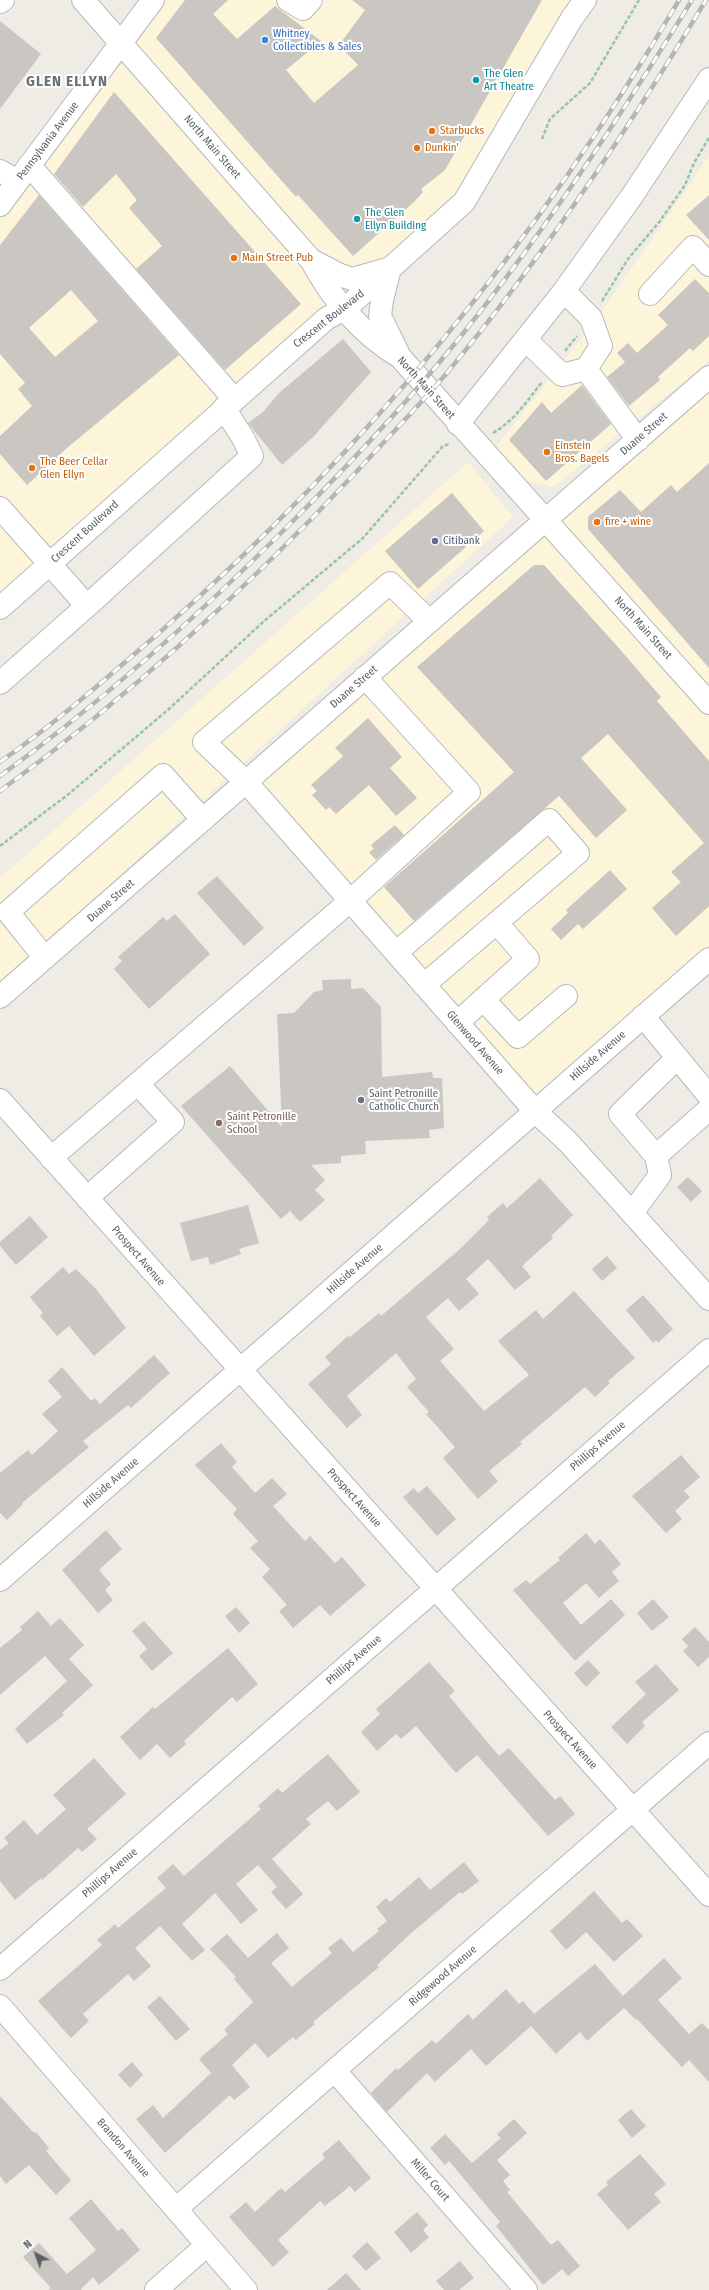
<!DOCTYPE html>
<style>
body{margin:0}
#map{position:relative;width:709px;height:2290px;overflow:hidden;background:#eeece4;font-family:"Fira Sans Condensed",sans-serif}
canvas{display:block}
.north{position:absolute;left:16px;top:2234px;width:40px;height:40px;-webkit-text-stroke:3px #fff;paint-order:stroke;rotate:319deg;font-size:11px;font-weight:700;line-height:16px;text-align:center;color:#5c5f64}
.north::after{content:'';display:block;margin:auto;width:14px;height:18px;background:#5c5f64;clip-path:polygon(50% 0,100% 100%,50% 72%,0 100%)}
</style>
<div id="map">
<canvas width="709" height="2290"></canvas>
<div class="north">N</div>
</div>
<script>
const ctx = document.querySelector('canvas').getContext('2d');
ctx.lineJoin = 'round';
function paint(path, color) {
  ctx.fillStyle = color;
  ctx.fill(path, 'evenodd');
}
function strokePath(path, color, width, dash) {
  ctx.strokeStyle = color;
  ctx.lineWidth = width;
  ctx.lineCap = dash ? 'butt' : 'round';
  ctx.setLineDash(dash || []);
  ctx.stroke(path);
}
function write(font, color, halo, rows, align = 'center') {
  ctx.font = font + ' "Fira Sans Condensed",sans-serif';
  ctx.lineWidth = 4;
  ctx.setLineDash([]);
  ctx.textBaseline = 'middle';
  ctx.strokeStyle = halo;
  ctx.fillStyle = color;
  for (const [text, x, y, turn = 0] of rows) {
    ctx.save();
    ctx.translate(x, y);
    ctx.rotate((+turn || 0) * Math.PI / 180);
    ctx.textAlign = isNaN(turn) ? turn : align;
    if (halo) ctx.strokeText(text, 0, 0);
    ctx.fillText(text, 0, 0);
    ctx.restore();
  }
}
const commercial = new Path2D(`
 M 160,0 L 579,0 L 459,200 L 352,297 L 127,45 Z
 M 121,51 L 343,299 L 51,557 L 0,498 L 0,213 Z
 M 709,156 L 709,361 L 554,487 L 524,481 L 493,451 L 601,313 Z
 M 709,386 L 709,695 L 556,520 Z
 M 468,462 L 513,517 L 0,985 L 0,878 Z
 M 0,515 L 42,563 L 0,600 Z
 M 546,527 L 709,712 L 709,950 L 535,1104 L 253,783 Z`);
const building = new Path2D(`
 M 185,0 L 228,0 L 213,14 L 237,39 L 275,6 L 321,41 L 286,70 L 314,103 L 358,65 L 339,45 L 365,10 L 352,0 L 542,0 L 445,170 L 421,189 L 423,192 L 415,201 L 353,256 L 298,195 L 296,197 L 156,38 Z
 M 0,21 L 41,54 L 0,109 Z
 M 114,92 L 301,304 L 225,370 L 136,269 L 162,246 L 129,208 L 137,200 L 116,174 L 83,207 L 54,174 Z
 M 39,195 L 179,355 L 67,448 L 27,485 L 0,454 L 0,436 L 32,406 L 18,389 L 25,383 L 0,354 L 0,245 ZM 71,290 L 98,321 L 55,357 L 29,328 Z
 M 709,195 L 709,240 L 686,215 Z
 M 695,279 L 709,293 L 709,336 L 693,351 L 690,348 L 658,377 L 660,380 L 629,406 L 607,377 L 625,362 L 617,353 L 628,343 L 637,353 L 668,325 L 658,315 Z
 M 343,339 L 371,372 L 314,436 L 282,465 L 248,423 L 263,412 L 279,393 Z
 M 582,385 L 611,424 L 546,481 L 509,440 L 542,402 L 551,413 Z
 M 709,463 L 709,668 L 588,529 L 588,517 L 620,490 L 641,512 L 671,485 L 677,492 Z
 M 452,493 L 484,531 L 418,589 L 385,551 Z
 M 534,565 L 544,565 L 617,646 L 661,697 L 657,701 L 709,761 L 709,906 L 676,936 L 652,908 L 681,882 L 671,872 L 704,843 L 608,734 L 581,758 L 627,810 L 596,838 L 559,796 L 414,921 L 384,887 L 514,772 L 417,667 Z
 M 368,718 L 402,757 L 390,768 L 417,798 L 396,816 L 369,785 L 336,814 L 329,807 L 326,810 L 312,795 L 317,791 L 311,785 L 343,756 L 335,748 Z
 M 395,825 L 404,835 L 376,860 L 369,852 L 374,849 L 371,845 Z
 M 610,870 L 627,889 L 583,929 L 578,924 L 561,940 L 551,929 L 568,913 L 566,910 Z
 M 217,876 L 264,928 L 244,946 L 197,893 Z
 M 175,914 L 210,954 L 149,1009 L 114,969 L 122,961 L 118,957 L 163,917 L 167,921 Z
 M 351,979 L 351,989 L 363,988 L 381,1007 L 382,1077 L 432,1072 L 433,1078 L 442,1078 L 444,1128 L 429,1130 L 430,1138 L 365,1141 L 366,1154 L 341,1156 L 341,1163 L 311,1165 L 325,1180 L 315,1190 L 325,1200 L 300,1222 L 290,1211 L 281,1219 L 181,1106 L 230,1066 L 282,1127 L 277,1014 L 294,1013 L 314,992 L 323,990 L 322,980 Z
 M 688,1177 L 702,1191 L 691,1202 L 677,1187 Z
 M 540,1178 L 573,1215 L 551,1236 L 553,1238 L 522,1266 L 531,1277 L 515,1290 L 488,1259 L 466,1279 L 479,1294 L 459,1311 L 448,1298 L 426,1317 L 454,1349 L 440,1361 L 484,1411 L 529,1375 L 498,1341 L 536,1310 L 543,1319 L 574,1291 L 635,1358 L 608,1381 L 610,1383 L 595,1397 L 585,1387 L 520,1442 L 522,1444 L 489,1471 L 498,1481 L 478,1499 L 443,1458 L 455,1447 L 426,1414 L 429,1412 L 407,1387 L 416,1379 L 396,1353 L 347,1396 L 362,1415 L 347,1428 L 308,1384 L 331,1364 L 325,1357 L 348,1336 L 350,1337 L 379,1313 L 381,1316 L 461,1248 L 489,1220 L 487,1217 L 503,1203 L 507,1208 Z
 M 248,1205 L 259,1243 L 239,1249 L 241,1254 L 210,1265 L 208,1257 L 191,1261 L 180,1223 Z
 M 30,1216 L 48,1237 L 16,1265 L 0,1246 L 0,1242 Z
 M 607,1256 L 617,1268 L 602,1281 L 592,1269 Z
 M 63,1267 L 69,1274 L 76,1269 L 96,1289 L 126,1328 L 94,1356 L 69,1326 L 57,1336 L 40,1316 L 43,1313 L 30,1297 Z
 M 643,1295 L 673,1329 L 658,1343 L 656,1340 L 653,1343 L 626,1310 Z
 M 154,1355 L 170,1373 L 131,1408 L 128,1405 L 83,1441 L 89,1447 L 22,1503 L 23,1504 L 7,1520 L 0,1513 L 0,1473 L 28,1450 L 32,1455 L 58,1431 L 42,1414 L 62,1397 L 48,1381 L 62,1367 L 91,1401 L 95,1398 L 100,1404 Z
 M 221,1443 L 237,1462 L 232,1467 L 255,1493 L 272,1478 L 287,1494 L 273,1506 L 305,1541 L 310,1536 L 335,1563 L 342,1557 L 366,1585 L 330,1616 L 320,1605 L 293,1628 L 279,1611 L 287,1605 L 262,1577 L 270,1569 L 250,1548 L 258,1541 L 233,1514 L 237,1509 L 195,1465 Z
 M 681,1455 L 700,1477 L 684,1491 L 690,1497 L 675,1511 L 682,1519 L 666,1533 L 632,1496 Z
 M 427,1486 L 456,1519 L 437,1536 L 403,1497 L 414,1488 L 418,1493 Z
 M 106,1530 L 122,1549 L 99,1570 L 111,1584 L 105,1590 L 113,1600 L 98,1613 L 62,1570 Z
 M 586,1533 L 595,1544 L 600,1539 L 621,1564 L 612,1572 L 619,1581 L 599,1598 L 586,1583 L 563,1603 L 581,1625 L 611,1599 L 625,1615 L 575,1661 L 513,1590 L 526,1580 L 530,1584 L 560,1560 L 558,1558 Z
 M 653,1599 L 669,1617 L 652,1631 L 637,1613 Z
 M 236,1607 L 250,1623 L 239,1633 L 225,1616 Z
 M 38,1611 L 51,1626 L 60,1618 L 84,1645 L 69,1659 L 93,1685 L 62,1713 L 64,1715 L 27,1744 L 15,1729 L 67,1681 L 45,1656 L 0,1695 L 0,1648 L 22,1630 L 20,1627 Z
 M 144,1621 L 173,1653 L 152,1671 L 139,1656 L 147,1649 L 132,1631 Z
 M 695,1627 L 709,1642 L 709,1657 L 698,1667 L 683,1651 L 688,1646 L 682,1639 Z
 M 228,1648 L 258,1684 L 237,1702 L 232,1697 L 184,1741 L 186,1744 L 170,1758 L 157,1744 L 140,1760 L 120,1737 L 153,1707 L 155,1709 Z
 M 588,1660 L 600,1673 L 586,1687 L 574,1673 Z
 M 429,1662 L 455,1691 L 449,1696 L 499,1756 L 509,1748 L 555,1800 L 560,1796 L 575,1814 L 548,1836 L 477,1755 L 456,1773 L 416,1726 L 401,1739 L 396,1734 L 377,1751 L 361,1732 L 380,1714 L 376,1709 Z
 M 656,1664 L 679,1690 L 642,1722 L 645,1726 L 627,1744 L 611,1727 L 646,1694 L 635,1682 Z
 M 328,1754 L 360,1792 L 337,1811 L 328,1801 L 306,1819 L 311,1824 L 272,1859 L 303,1894 L 286,1909 L 271,1892 L 277,1887 L 258,1865 L 236,1884 L 258,1910 L 241,1924 L 215,1893 L 182,1924 L 205,1950 L 192,1961 L 160,1926 L 135,1948 L 151,1966 L 134,1981 L 128,1974 L 83,2014 L 89,2021 L 71,2038 L 38,2001 L 102,1945 L 97,1940 L 115,1924 L 118,1928 L 166,1888 L 157,1878 L 173,1864 L 184,1876 L 261,1809 L 258,1806 L 278,1788 L 282,1793 Z
 M 94,1758 L 126,1794 L 87,1829 L 97,1839 L 82,1852 L 78,1848 L 42,1880 L 41,1878 L 15,1900 L 0,1881 L 0,1850 L 9,1843 L 4,1838 L 24,1820 L 37,1835 L 66,1809 L 53,1795 Z
 M 464,1862 L 479,1881 L 462,1894 L 460,1892 L 408,1936 L 377,1965 L 379,1967 L 313,2022 L 315,2024 L 296,2040 L 293,2037 L 268,2058 L 255,2043 L 232,2065 L 250,2087 L 234,2100 L 230,2095 L 165,2153 L 136,2119 L 153,2105 L 163,2118 L 211,2073 L 199,2059 L 228,2034 L 224,2030 L 253,2002 L 234,1979 L 236,1977 L 210,1949 L 227,1934 L 248,1958 L 277,1933 L 289,1948 L 271,1963 L 292,1987 L 332,1953 L 328,1948 L 341,1938 L 353,1952 L 379,1931 L 377,1929 L 387,1921 L 376,1907 L 386,1898 L 390,1902 L 419,1877 L 430,1890 Z
 M 594,1891 L 622,1923 L 627,1919 L 643,1936 L 614,1962 L 586,1932 L 566,1950 L 550,1931 Z
 M 664,1958 L 682,1978 L 658,2000 L 689,2034 L 702,2023 L 709,2030 L 709,2082 L 689,2060 L 682,2067 L 637,2019 L 636,2020 L 624,2008 L 587,2041 L 580,2032 L 556,2054 L 531,2026 L 486,2066 L 471,2049 L 435,2082 L 427,2073 L 387,2112 L 371,2093 L 396,2068 L 398,2070 L 432,2040 L 436,2044 L 468,2014 L 473,2020 L 506,1989 L 519,2004 L 523,2001 L 534,2014 L 595,1964 L 623,1996 Z
 M 160,1996 L 190,2029 L 176,2041 L 147,2007 Z
 M 132,2062 L 143,2075 L 130,2088 L 118,2075 Z
 M 0,2096 L 34,2133 L 36,2132 L 49,2148 L 46,2151 L 71,2180 L 56,2195 L 29,2165 L 6,2184 L 0,2176 Z
 M 631,2109 L 646,2126 L 632,2138 L 618,2120 Z
 M 514,2119 L 527,2133 L 497,2160 L 510,2175 L 503,2181 L 510,2190 L 507,2192 L 551,2245 L 558,2240 L 580,2266 L 568,2276 L 562,2269 L 543,2285 L 496,2226 L 500,2222 L 449,2161 L 445,2165 L 430,2148 L 445,2134 L 472,2163 L 501,2138 L 497,2134 Z
 M 339,2140 L 371,2178 L 355,2192 L 350,2186 L 325,2206 L 320,2201 L 278,2240 L 289,2252 L 273,2267 L 229,2217 L 246,2202 L 255,2212 L 281,2188 L 285,2192 L 325,2158 L 322,2154 Z
 M 640,2154 L 666,2184 L 654,2194 L 661,2202 L 628,2230 L 597,2194 L 608,2185 L 606,2182 Z
 M 91,2199 L 118,2231 L 122,2228 L 140,2250 L 99,2285 L 93,2277 L 81,2289 L 82,2290 L 48,2290 L 51,2288 L 23,2257 L 39,2243 L 67,2274 L 96,2250 L 69,2218 Z
 M 417,2212 L 428,2225 L 423,2230 L 429,2237 L 411,2253 L 394,2232 Z
 M 367,2242 L 381,2258 L 366,2271 L 352,2256 Z
 M 460,2261 L 474,2278 L 459,2290 L 444,2290 L 436,2281 Z
 M 346,2273 L 361,2290 L 327,2290 Z`);
const path = new Path2D(`
 M 542,139 L 550,119 L 590,83 L 639,0
 M 602,301 L 628,259 L 660,221 L 685,185 L 694,163 L 709,138
 M 565,351 L 577,336
 M 493,433 C 515,420 527,401 542,382
 M 0,846 L 70,793 L 170,708 L 263,622 L 363,538 L 443,446 L 450,444`);
const minor = new Path2D(`
 M 83,0 L 311,260 C 331,298 362,335 400,357 L 709,703
 M 288,0 L 303,9 L 311,0
 M 0,2 L 3,0
 M 29,165 L 234,399
 M 0,171 L 18,181
 M 0,205 L 153,0
 M 311,260 L 340,275 L 352,279 L 387,269
 M 390,268 L 382,300 L 380,316 L 400,357
 M 650,294 L 693,247 L 709,265
 M 526,340 L 562,375 L 586,369 L 601,346 L 591,318 L 564,291
 M 586,369 L 638,440
 M 458,424 L 564,291 L 632,196 L 709,79
 M 0,508 L 87,606 L 0,683
 M 87,606 L 252,456 L 243,438 L 224,408
 M 0,608 L 327,318 L 345,309 L 464,202 L 572,18 L 585,0
 M 429,621 L 390,583 L 204,742 L 246,782 L 535,1111 L 568,1142 L 709,1299
 M 396,953 L 549,820 L 578,853 L 424,985
 M 45,958 L 8,912 L 163,775 L 203,820
 M 0,997 L 709,377
 M 483,999 L 518,1037 L 566,996
 M 643,1016 L 709,1096
 M 457,1023 L 528,959 L 497,923
 M 0,1100 L 709,1895
 M 656,1156 L 709,1109
 M 51,1158 L 350,901 L 469,792 L 365,677
 M 87,1198 L 173,1122 L 138,1084
 M 632,1213 L 660,1175 L 656,1156 L 620,1114 L 677,1058
 M 0,1580 L 709,959
 M 0,1969 L 709,1350
 M 0,2006 L 246,2290
 M 335,2071 L 526,2290
 M 176,2209 L 709,1743
 M 156,2290 L 207,2245`);
const rail = new Path2D(`
 M 0,762 C 56,723 108,677 160,632 C 366,450 541,237 679,0
 M 0,776 C 102,702 197,617 286,528 C 353,461 418,392 476,317 C 555,216 625,109 692,0
 M 0,791 C 130,696 249,587 359,469 C 388,437 418,407 446,374 C 543,257 628,130 706,0`);
const markers = [
 [265,40,4,"#3f7fe0"],
 [476,80,4,"#0f9aa8"],
 [432,131,4,"#e8710a"],
 [417,148,4,"#e8710a"],
 [357,219,4,"#0f9aa8"],
 [234,258,4,"#e8710a"],
 [547,452,4,"#e8710a"],
 [32,468,4,"#e8710a"],
 [597,522,4,"#e8710a"],
 [435,541,4,"#5c6f8a"],
 [361,1100,4,"#6b7280"],
 [219,1123,4,"#8d6e63"]
];
const shopNames = [
 ["Whitney",273,34],
 ["Collectibles & Sales",273,47]
];
const cultureNames = [
 ["The Glen",484,74],
 ["Art Theatre",484,87],
 ["The Glen",365,213],
 ["Ellyn Building",365,226]
];
const foodNames = [
 ["Starbucks",440,131],
 ["Dunkin'",425,148],
 ["Main Street Pub",242,258],
 ["Einstein",555,446],
 ["Bros. Bagels",555,459],
 ["The Beer Cellar",40,462],
 ["Glen Ellyn",40,475],
 ["fire + wine",605,522]
];
const streetNames = [
 ["Pennsylvania Avenue",48,141,-53],
 ["North Main Street",212,147,49],
 ["Crescent Boulevard",329,319,-38],
 ["North Main Street",426,388,48],
 ["Duane Street",644,434,-41],
 ["Crescent Boulevard",85,532,-42],
 ["North Main Street",643,628,48],
 ["Duane Street",354,687,-41],
 ["Duane Street",111,901,-41],
 ["Glenwood Avenue",475,1043,49],
 ["Hillside Avenue",598,1056,-41],
 ["Prospect Avenue",138,1256,49],
 ["Hillside Avenue",355,1269,-41],
 ["Phillips Avenue",598,1446,-41],
 ["Hillside Avenue",111,1483,-41],
 ["Prospect Avenue",354,1498,48],
 ["Phillips Avenue",354,1660,-41],
 ["Prospect Avenue",570,1740,48],
 ["Phillips Avenue",110,1873,-41],
 ["Ridgewood Avenue",443,1976,-41],
 ["Brandon Avenue",123,2148,49],
 ["Miller Court",430,2180,49]
];
const serviceNames = [
 ["Citibank",443,541]
];
const worshipNames = [
 ["Saint Petronille",369,1094],
 ["Catholic Church",369,1107]
];
const educationNames = [
 ["Saint Petronille",227,1117],
 ["School",227,1130]
];
const districtNames = [
 ["GLEN ELLYN",67,82]
];
paint(commercial, '#fdf5da');
paint(building, '#cac6c1');
strokePath(minor, '#b6b9bd', 24);
strokePath(path, '#98c4a6', 2.5, [4, 2]);
strokePath(minor, '#fff', 22);
strokePath(rail, '#b4b5b5', 4.5);
strokePath(rail, '#fff', 3, [9]);
for (const [x, y, r, color] of markers) {
  const dot = new Path2D();
  dot.arc(x, y, r, 0, 2 * Math.PI);
  ctx.fillStyle = color;
  ctx.fill(dot);
  strokePath(dot, '#fff', 1.5);
}
write('11px', '#366cbe', '#fff', shopNames, 'left');
write('11px', '#0d838f', '#fff', cultureNames, 'left');
write('11px', '#c56008', '#fff', foodNames, 'left');
write('11px', '#5c5f64', '#fff', streetNames);
write('11px', '#4e5e75', '#fff', serviceNames, 'left');
write('11px', '#5b616d', '#fff', worshipNames, 'left');
write('11px', '#785e54', '#fff', educationNames, 'left');
ctx.letterSpacing = '1px';
write('bold 15px', '#6d7176', '#fff', districtNames);
ctx.letterSpacing = '0px';
</script>
